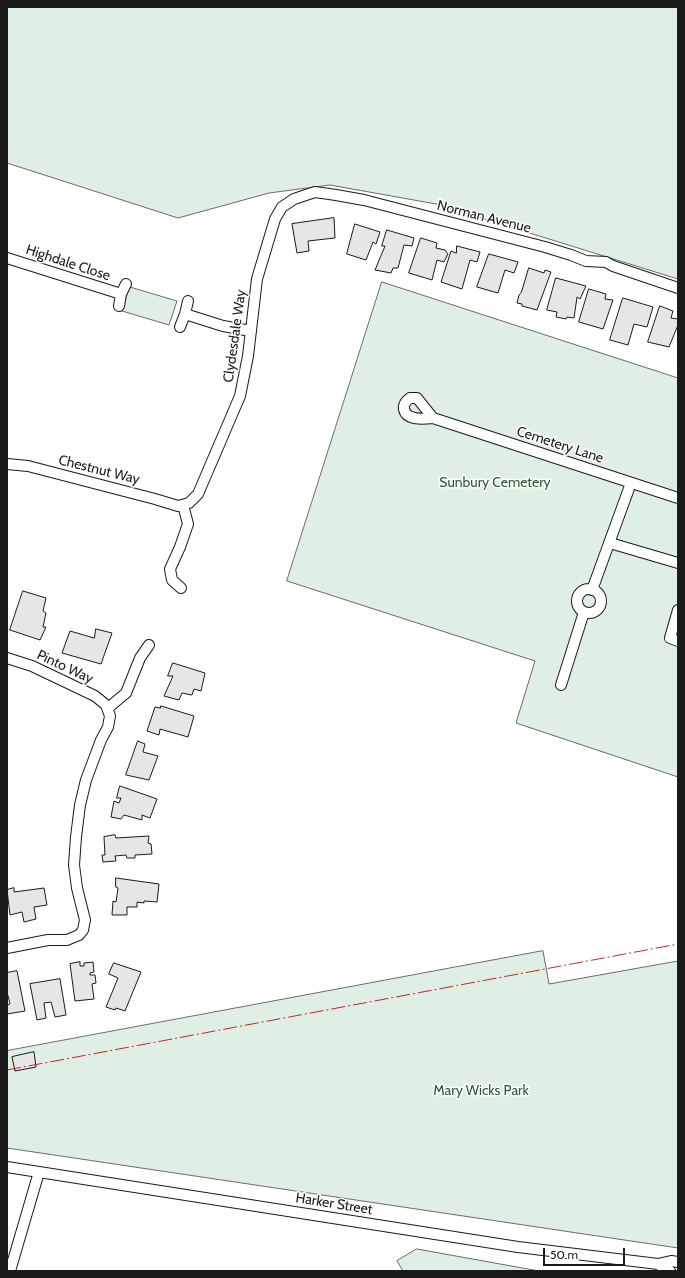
<!DOCTYPE html>
<style>
body{margin:0}
#map{position:relative;width:685px;height:1278px;overflow:hidden;background:#fff;font-family:Cabin,sans-serif}
canvas{display:block}
.frame{position:absolute;inset:0;border:8px solid #1a1a1a;pointer-events:none}
.scale{position:absolute;left:543px;top:1248px;width:82px;height:18px;box-sizing:border-box;border:2px solid #1a1a1a;border-top:0;padding-left:5px;font-size:12px;line-height:14px;white-space:nowrap;color:#1a1a1a;-webkit-text-stroke:3px #fff;paint-order:stroke}
</style>
<div id="map">
<canvas width="685" height="1278"></canvas>
<div class="frame"></div>
<div class="scale">50 m</div>
</div>
<script>
const ctx = document.querySelector('canvas').getContext('2d');
ctx.lineJoin = 'round';
function paint(path, color) {
  ctx.fillStyle = color;
  ctx.fill(path, 'evenodd');
}
function strokePath(path, color, width, dash) {
  ctx.strokeStyle = color;
  ctx.lineWidth = width;
  ctx.lineCap = dash ? 'butt' : 'round';
  ctx.setLineDash(dash || []);
  ctx.stroke(path);
}
function write(font, color, halo, rows, align = 'center') {
  ctx.font = font + ' Cabin,sans-serif';
  ctx.lineWidth = 3;
  ctx.setLineDash([]);
  ctx.textBaseline = 'middle';
  ctx.strokeStyle = halo;
  ctx.fillStyle = color;
  for (const [text, x, y, turn = 0] of rows) {
    ctx.save();
    ctx.translate(x, y);
    ctx.rotate((+turn || 0) * Math.PI / 180);
    ctx.textAlign = isNaN(turn) ? turn : align;
    if (halo) ctx.strokeText(text, 0, 0);
    ctx.fillText(text, 0, 0);
    ctx.restore();
  }
}
const green = new Path2D(`
 M 7,7 L 678,7 L 678,279 L 436,204 L 330,185 L 269,193 L 178,218 L 7,163 Z
 M 382,282 L 678,378 L 678,777 L 516,723 L 535,661 L 287,581 Z
 M 130,287 L 177,301 L 169,325 L 122,311 Z
 M 543,951 L 549,984 L 678,961 L 678,1248 L 7,1148 L 7,1051 Z
 M 417,1249 L 539,1271 L 403,1271 L 397,1261 Z`);
const building = new Path2D(`
 M 334,218 L 335,238 L 308,241 L 309,251 L 297,253 L 292,224 Z
 M 355,224 L 380,232 L 376,244 L 373,242 L 366,260 L 347,254 Z
 M 387,230 L 414,238 L 412,246 L 404,245 L 398,268 L 393,268 L 391,273 L 375,270 L 385,246 L 382,246 Z
 M 421,238 L 437,243 L 436,248 L 445,250 L 448,254 L 444,262 L 437,260 L 432,280 L 409,273 Z
 M 457,246 L 480,252 L 477,262 L 470,260 L 462,289 L 441,282 L 451,251 L 456,253 Z
 M 489,254 L 518,262 L 514,273 L 505,270 L 498,293 L 477,287 Z
 M 529,268 L 544,273 L 545,270 L 551,272 L 537,310 L 522,306 L 522,304 L 517,303 L 519,295 L 521,293 Z
 M 556,278 L 586,286 L 580,299 L 577,297 L 574,318 L 567,317 L 566,319 L 556,317 L 557,312 L 547,310 Z
 M 589,289 L 606,294 L 605,299 L 613,300 L 603,329 L 579,322 Z
 M 623,298 L 653,307 L 647,327 L 634,324 L 628,345 L 610,340 Z
 M 660,306 L 673,311 L 671,318 L 678,319 L 678,325 L 669,347 L 648,342 Z
 M 23,591 L 46,598 L 43,611 L 46,613 L 43,627 L 46,627 L 40,640 L 10,630 Z
 M 96,629 L 112,633 L 101,664 L 62,653 L 70,631 L 94,638 Z
 M 173,663 L 205,673 L 201,691 L 194,689 L 192,695 L 182,693 L 179,700 L 164,696 L 173,676 L 168,676 Z
 M 161,706 L 194,716 L 188,737 L 160,729 L 159,735 L 147,731 L 155,707 L 160,708 Z
 M 138,741 L 145,744 L 143,752 L 158,756 L 149,780 L 126,775 Z
 M 120,786 L 157,799 L 150,818 L 142,815 L 142,820 L 124,815 L 121,819 L 111,817 L 114,801 L 119,803 L 121,798 L 117,798 Z
 M 115,835 L 116,838 L 149,836 L 148,843 L 151,844 L 152,854 L 135,855 L 135,858 L 127,858 L 126,855 L 115,856 L 116,861 L 103,862 L 102,855 L 105,855 L 104,837 Z
 M 116,878 L 159,884 L 157,902 L 144,901 L 144,903 L 137,902 L 137,907 L 127,907 L 127,915 L 112,915 L 113,901 L 116,902 L 118,888 L 116,887 Z
 M 14,888 L 14,892 L 44,888 L 47,905 L 34,907 L 36,919 L 24,922 L 22,912 L 10,915 L 7,890 Z
 M 80,962 L 80,966 L 84,966 L 84,963 L 93,962 L 94,972 L 90,973 L 90,975 L 95,975 L 96,983 L 92,984 L 94,999 L 75,1001 L 70,964 Z
 M 114,963 L 141,972 L 125,1011 L 116,1008 L 115,1010 L 106,1007 L 118,978 L 109,974 Z
 M 17,971 L 25,1011 L 7,1014 L 7,1005 L 10,1004 L 7,992 L 7,973 Z
 M 60,979 L 66,1015 L 55,1017 L 51,1002 L 44,1003 L 46,1018 L 37,1020 L 30,984 Z
 M 34,1052 L 36,1067 L 15,1071 L 12,1057 Z`);
const street = new Path2D(`
 M 7,258 L 121,294
 M 119,306 L 121,294 L 126,284
 M 185,314 L 223,326 L 251,331
 M 180,327 L 185,314 L 188,301
 M 433,418 L 417,398 L 410,398 C 406,401 403,404 404,409 C 406,421 424,419 433,418 L 678,498
 M 7,464 L 28,466 L 155,499 L 178,506 L 189,503 L 198,494 L 240,396 L 248,356 L 257,279 L 275,219 L 282,207 L 294,199 L 315,192 L 336,195 L 364,200 L 545,247 L 571,255 L 586,261 L 606,262 L 613,266 L 678,288
 M 610,543 L 678,563
 M 181,588 L 172,580 L 170,569 L 180,547 L 188,524 L 183,505
 M577 601a12 12 0 1 1 24 0a12 12 0 1 1-24 0Z
 M 592,590 L 631,483
 M 678,610 L 670,638 L 678,641
 M 7,658 L 32,666 L 95,696 L 106,705 L 110,716 L 108,727 L 101,740 L 86,780 L 80,805 L 76,837 L 74,865 L 77,888 L 85,920 L 83,930 L 79,935 L 67,940 L 48,940 L 7,948
 M 561,685 L 584,612
 M 108,708 L 126,693 L 140,658 L 149,645
 M 7,1167 L 518,1247 L 658,1264 L 671,1261 L 678,1262
 M 658,1264 L 664,1268 L 670,1271
 M 10,1271 L 39,1172`);
const power = new Path2D(`
 M 7,1070 L 678,944`);
const streetNames = [
 ["Norman Avenue",484,217,14],
 ["Highdale Close",68,263,18],
 ["Clydesdale Way",235,336,-82],
 ["Cemetery Lane",560,445,18],
 ["Chestnut Way",99,470,14],
 ["Pinto Way",65,667,25],
 ["Harker Street",334,1204,9]
];
const parkNames = [
 ["Sunbury Cemetery",495,483],
 ["Mary Wicks Park",481,1091]
];
paint(green, '#e0efe3');
strokePath(green, '#6a6a6a', 1);
paint(building, '#e6e6e6');
strokePath(building, '#1a1a1a', 1);
strokePath(street, '#1a1a1a', 12);
strokePath(street, '#fff', 10);
strokePath(power, '#c62828', 1, [14, 3, 2, 3]);
write('14px', '#1a1a1a', '#fff', streetNames);
write('14px', '#2b5a34', '#fff', parkNames);
</script>
